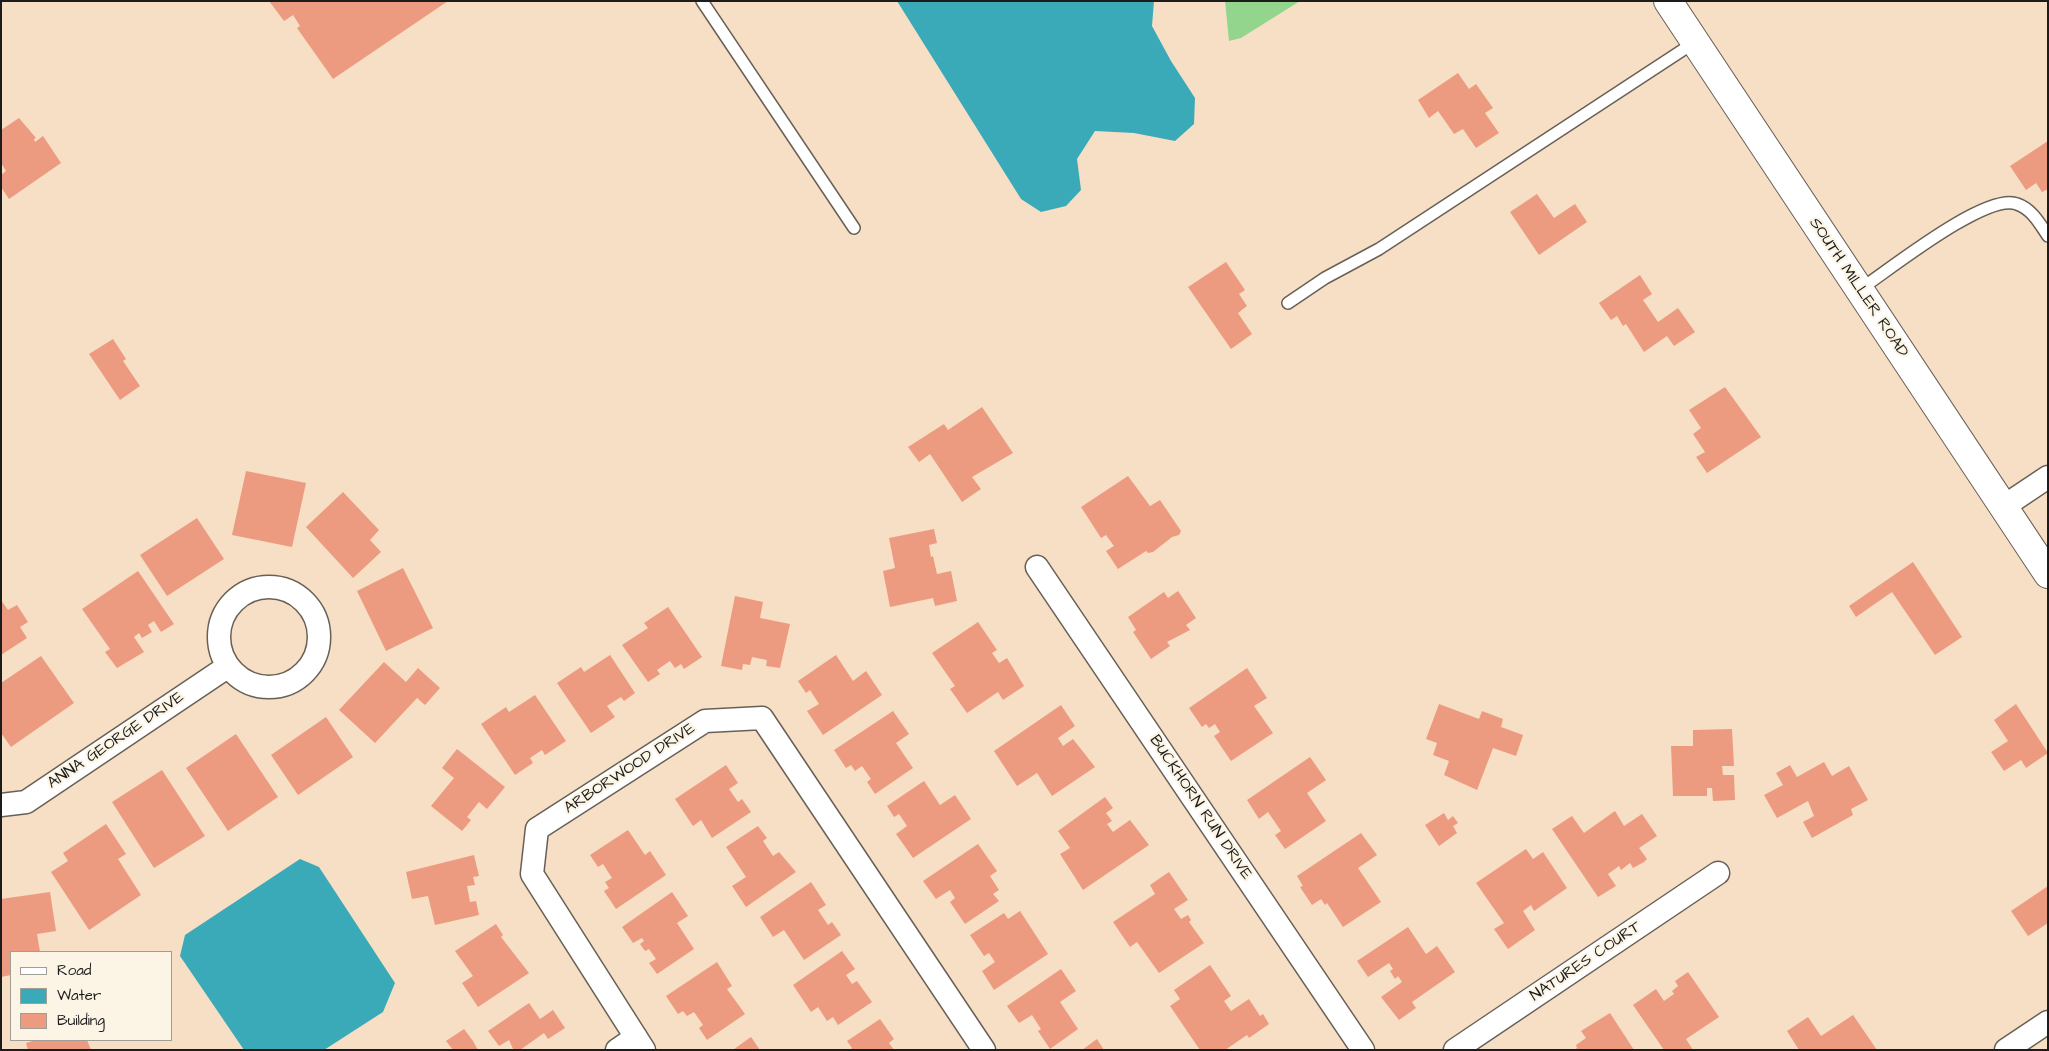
<!DOCTYPE html>
<style>
body{margin:0}
#map{position:relative;width:2049px;height:1051px;overflow:hidden;background:#f6dfc4;font-family:"Architects Daughter",sans-serif}
canvas{display:block}
.frame{position:absolute;inset:0;border:2px solid #1c1c1c;pointer-events:none}
.legend{position:absolute;left:10px;top:951px;width:162px;height:90px;box-sizing:border-box;background:#fcf5e5;border:1px solid #a29e95;margin:0;padding:6px 9px;list-style:none;font-size:15px;color:#1c1c1c}
.legend li{display:flex;align-items:center;gap:10px;height:25px}
.legend b{width:25px;border:1px solid #a29e95}
</style>
<div id="map">
<canvas width="2049" height="1051"></canvas>
<div class="frame"></div>
<ul class="legend">
<li><b style="height:6px;background:#fff"></b>Road</li>
<li><b style="height:14px;background:#3baab8"></b>Water</li>
<li><b style="height:14px;background:#ec9b80"></b>Building</li>
</ul>
</div>
<script>
const ctx = document.querySelector('canvas').getContext('2d');
ctx.lineJoin = 'round';
function paint(path, color) {
  ctx.fillStyle = color;
  ctx.fill(path, 'evenodd');
}
function strokePath(path, color, width, dash) {
  ctx.strokeStyle = color;
  ctx.lineWidth = width;
  ctx.lineCap = dash ? 'butt' : 'round';
  ctx.setLineDash(dash || []);
  ctx.stroke(path);
}
function write(font, color, halo, rows, align = 'center') {
  ctx.font = font + ' "Architects Daughter",sans-serif';
  ctx.lineWidth = 4.5;
  ctx.setLineDash([]);
  ctx.textBaseline = 'middle';
  ctx.strokeStyle = halo;
  ctx.fillStyle = color;
  for (const [text, x, y, turn = 0] of rows) {
    ctx.save();
    ctx.translate(x, y);
    ctx.rotate((+turn || 0) * Math.PI / 180);
    ctx.textAlign = isNaN(turn) ? turn : align;
    if (halo) ctx.strokeText(text, 0, 0);
    ctx.fillText(text, 0, 0);
    ctx.restore();
  }
}
const green = new Path2D(`
 M 1225,1 L 1300,1 L 1241,38 L 1229,41 Z`);
const water = new Path2D(`
 M 897,1 L 1154,1 L 1152,26 L 1171,61 L 1195,98 L 1194,124 L 1175,141 L 1134,133 L 1095,131 L 1077,159 L 1081,190 L 1066,206 L 1041,212 L 1021,199 Z
 M 300,859 L 319,867 L 395,983 L 383,1012 L 324,1050 L 244,1050 L 180,956 L 185,935 Z`);
const building = new Path2D(`
 M 269,1 L 448,1 L 333,79 L 297,28 L 300,26 L 293,15 L 284,21 Z
 M 1458,73 L 1469,89 L 1476,84 L 1493,108 L 1485,113 L 1499,133 L 1476,148 L 1463,129 L 1454,134 L 1438,111 L 1429,118 L 1418,100 Z
 M 19,118 L 36,138 L 34,139 L 35,142 L 43,136 L 61,163 L 9,199 L 1,187 L 1,175 L 6,171 L 1,163 L 1,130 Z
 M 2048,141 L 2048,189 L 2042,192 L 2036,183 L 2026,190 L 2010,166 Z
 M 1537,194 L 1554,218 L 1575,204 L 1587,222 L 1539,255 L 1510,212 Z
 M 1226,262 L 1245,290 L 1239,294 L 1247,306 L 1238,313 L 1252,334 L 1231,349 L 1188,287 Z
 M 1640,275 L 1652,294 L 1643,300 L 1658,322 L 1678,308 L 1695,332 L 1674,346 L 1667,336 L 1644,352 L 1626,324 L 1623,326 L 1617,316 L 1611,320 L 1599,303 Z
 M 113,339 L 126,359 L 123,361 L 140,386 L 120,400 L 89,354 Z
 M 1725,387 L 1761,437 L 1707,473 L 1696,457 L 1705,452 L 1693,434 L 1701,428 L 1689,410 Z
 M 982,407 L 1013,453 L 972,477 L 981,489 L 962,502 L 930,454 L 919,462 L 908,447 L 944,424 L 948,430 Z
 M 246,471 L 306,483 L 292,547 L 232,535 Z
 M 1128,476 L 1150,506 L 1160,500 L 1181,531 L 1179,535 L 1172,537 L 1153,552 L 1148,553 L 1146,551 L 1118,569 L 1106,551 L 1114,546 L 1106,535 L 1101,538 L 1081,507 Z
 M 343,492 L 379,530 L 370,540 L 381,552 L 353,578 L 306,527 Z
 M 197,518 L 224,559 L 167,596 L 140,555 Z
 M 934,529 L 937,543 L 929,545 L 931,557 L 933,556 L 937,574 L 951,571 L 957,601 L 935,606 L 933,598 L 890,607 L 883,571 L 895,568 L 889,538 Z
 M 1913,562 L 1962,637 L 1935,655 L 1892,592 L 1856,617 L 1849,606 Z
 M 403,568 L 433,628 L 386,651 L 357,591 Z
 M 138,571 L 174,624 L 161,632 L 154,621 L 148,625 L 152,632 L 142,638 L 139,633 L 134,637 L 144,652 L 117,668 L 105,652 L 110,649 L 82,609 Z
 M 1178,591 L 1196,618 L 1186,625 L 1190,630 L 1167,642 L 1170,646 L 1151,659 L 1133,632 L 1136,630 L 1128,617 L 1164,592 L 1168,598 Z
 M 735,596 L 763,602 L 760,618 L 790,624 L 780,668 L 766,666 L 767,660 L 752,657 L 750,665 L 743,664 L 742,670 L 721,666 Z
 M 1,600 L 8,610 L 17,605 L 28,622 L 20,627 L 27,638 L 1,655 Z
 M 668,607 L 702,657 L 684,669 L 681,664 L 675,668 L 670,661 L 657,670 L 660,674 L 648,682 L 622,645 L 648,628 L 644,623 Z
 M 978,622 L 997,650 L 992,653 L 999,663 L 1007,658 L 1024,686 L 1003,700 L 998,692 L 967,713 L 950,689 L 955,686 L 932,653 Z
 M 610,655 L 635,693 L 624,701 L 621,697 L 607,706 L 615,717 L 591,733 L 557,683 L 581,667 L 584,672 Z
 M 836,655 L 853,681 L 866,671 L 882,695 L 823,735 L 807,711 L 819,704 L 810,690 L 806,693 L 798,681 Z
 M 41,656 L 74,703 L 11,747 L 1,733 L 1,683 Z
 M 384,662 L 406,682 L 418,668 L 440,688 L 425,705 L 417,698 L 375,743 L 339,710 Z
 M 1247,668 L 1267,698 L 1254,706 L 1273,733 L 1231,761 L 1214,736 L 1220,732 L 1215,724 L 1209,728 L 1206,724 L 1202,727 L 1189,708 Z
 M 535,695 L 566,741 L 545,755 L 542,750 L 530,758 L 533,763 L 515,775 L 481,724 L 506,707 L 509,712 Z
 M 1439,704 L 1479,719 L 1482,711 L 1503,719 L 1501,727 L 1523,735 L 1516,756 L 1493,748 L 1477,790 L 1444,775 L 1449,761 L 1433,755 L 1437,743 L 1426,739 Z
 M 2016,704 L 2048,753 L 2026,768 L 2021,760 L 2004,771 L 1991,752 L 2008,741 L 1994,720 Z
 M 1061,705 L 1075,726 L 1058,738 L 1063,746 L 1073,739 L 1095,767 L 1052,796 L 1037,773 L 1017,786 L 994,751 Z
 M 893,711 L 909,734 L 896,743 L 913,768 L 875,794 L 867,782 L 871,779 L 862,766 L 855,771 L 851,765 L 846,768 L 834,750 Z
 M 326,717 L 353,757 L 298,795 L 271,755 Z
 M 1732,729 L 1734,766 L 1722,766 L 1723,775 L 1734,775 L 1735,800 L 1713,801 L 1712,788 L 1707,788 L 1707,796 L 1673,796 L 1671,746 L 1693,746 L 1693,730 Z
 M 236,734 L 278,797 L 228,831 L 186,768 Z
 M 457,749 L 505,787 L 487,809 L 479,802 L 467,817 L 471,820 L 462,831 L 431,806 L 454,778 L 442,768 Z
 M 1310,757 L 1326,780 L 1307,793 L 1326,821 L 1285,849 L 1275,835 L 1281,831 L 1268,812 L 1259,819 L 1247,800 Z
 M 1824,762 L 1832,776 L 1849,766 L 1868,800 L 1851,809 L 1853,815 L 1812,838 L 1803,822 L 1814,816 L 1808,801 L 1777,818 L 1764,795 L 1783,785 L 1776,773 L 1790,765 L 1797,777 Z
 M 726,765 L 738,783 L 729,789 L 738,802 L 742,799 L 751,812 L 712,838 L 701,820 L 693,826 L 675,799 Z
 M 162,770 L 205,836 L 154,868 L 112,802 Z
 M 924,781 L 940,805 L 955,795 L 971,819 L 913,858 L 896,834 L 907,826 L 899,814 L 894,817 L 887,806 Z
 M 1105,797 L 1113,808 L 1106,813 L 1112,821 L 1107,824 L 1113,832 L 1130,820 L 1149,845 L 1083,890 L 1060,854 L 1070,848 L 1058,831 Z
 M 1615,811 L 1624,826 L 1642,814 L 1657,836 L 1639,848 L 1647,859 L 1644,862 L 1633,868 L 1630,863 L 1621,870 L 1619,866 L 1608,874 L 1616,886 L 1598,897 L 1552,829 L 1572,816 L 1584,833 Z
 M 1444,813 L 1448,820 L 1453,816 L 1458,823 L 1453,826 L 1457,833 L 1439,846 L 1425,825 Z
 M 106,824 L 126,854 L 118,859 L 141,895 L 89,930 L 51,872 L 68,861 L 63,853 Z
 M 758,826 L 767,838 L 763,841 L 773,856 L 779,852 L 796,872 L 746,907 L 732,886 L 746,877 L 726,847 Z
 M 628,830 L 645,855 L 650,851 L 666,875 L 616,909 L 604,891 L 609,888 L 605,882 L 612,878 L 603,864 L 598,867 L 590,855 Z
 M 1361,833 L 1377,855 L 1358,868 L 1381,902 L 1343,927 L 1327,903 L 1325,905 L 1321,899 L 1312,905 L 1300,887 L 1303,886 L 1297,876 Z
 M 978,844 L 997,871 L 990,876 L 999,890 L 993,894 L 999,901 L 965,924 L 950,902 L 955,898 L 950,890 L 936,899 L 923,881 Z
 M 1526,849 L 1533,859 L 1543,852 L 1567,888 L 1534,911 L 1531,905 L 1523,911 L 1535,930 L 1508,949 L 1494,929 L 1504,923 L 1476,883 Z
 M 474,855 L 479,876 L 473,877 L 475,885 L 467,886 L 470,902 L 476,901 L 479,915 L 435,925 L 428,896 L 412,899 L 406,872 Z
 M 1169,872 L 1188,900 L 1174,909 L 1181,919 L 1188,915 L 1191,920 L 1189,922 L 1204,943 L 1159,973 L 1137,942 L 1130,947 L 1113,922 L 1155,894 L 1150,885 Z
 M 811,882 L 826,905 L 818,910 L 828,925 L 832,922 L 841,935 L 804,960 L 784,930 L 773,937 L 760,917 Z
 M 2048,886 L 2048,923 L 2028,936 L 2011,911 Z
 M 50,892 L 56,931 L 37,934 L 40,952 L 11,952 L 11,975 L 1,977 L 1,899 Z
 M 672,892 L 688,916 L 677,923 L 694,949 L 657,974 L 649,963 L 656,959 L 649,949 L 645,951 L 640,944 L 644,941 L 642,938 L 633,943 L 622,927 Z
 M 1020,911 L 1048,954 L 994,990 L 982,971 L 995,962 L 989,953 L 984,956 L 970,935 L 1004,913 L 1008,919 Z
 M 496,924 L 503,935 L 501,937 L 529,973 L 478,1007 L 462,983 L 473,976 L 455,951 Z
 M 1408,927 L 1426,954 L 1437,946 L 1455,972 L 1412,1002 L 1416,1008 L 1399,1020 L 1381,997 L 1402,982 L 1398,976 L 1395,979 L 1390,971 L 1393,969 L 1389,963 L 1368,977 L 1357,961 Z
 M 842,951 L 855,969 L 846,975 L 852,984 L 857,981 L 872,1002 L 838,1025 L 833,1017 L 827,1021 L 818,1007 L 811,1012 L 793,985 Z
 M 717,962 L 732,986 L 727,989 L 745,1014 L 707,1040 L 699,1028 L 703,1025 L 694,1012 L 687,1016 L 683,1011 L 678,1014 L 666,996 Z
 M 1210,965 L 1231,996 L 1224,1001 L 1231,1011 L 1249,999 L 1260,1016 L 1263,1014 L 1269,1024 L 1249,1038 L 1247,1035 L 1225,1050 L 1200,1050 L 1170,1006 L 1180,999 L 1174,990 Z
 M 1061,969 L 1076,991 L 1060,1002 L 1078,1029 L 1050,1049 L 1038,1031 L 1041,1029 L 1032,1015 L 1019,1023 L 1007,1006 Z
 M 1688,972 L 1719,1017 L 1686,1039 L 1693,1050 L 1664,1050 L 1633,1005 L 1656,989 L 1664,1001 L 1674,994 L 1672,991 L 1678,986 L 1675,981 Z
 M 529,1003 L 540,1019 L 553,1010 L 565,1028 L 548,1039 L 544,1033 L 520,1050 L 513,1049 L 509,1040 L 499,1046 L 488,1031 Z
 M 1610,1013 L 1634,1050 L 1574,1050 L 1577,1048 L 1576,1045 L 1586,1038 L 1581,1031 Z
 M 1853,1015 L 1877,1050 L 1799,1050 L 1787,1031 L 1808,1017 L 1821,1036 Z
 M 880,1019 L 894,1039 L 889,1043 L 894,1050 L 850,1050 L 852,1048 L 847,1041 Z
 M 464,1029 L 473,1041 L 478,1050 L 453,1050 L 446,1041 Z
 M 751,1037 L 760,1050 L 733,1050 L 741,1044 Z
 M 1097,1039 L 1104,1050 L 1082,1050 Z
 M 36,1040 L 87,1040 L 91,1050 L 28,1050 L 26,1043 Z`);
const lane = new Path2D(`
 M 702,1 L 854,228
 M 1859,290 C 1888,271 1986,192 2017,204 C 2032,209 2040,224 2048,236
 M 1288,303 L 1325,278 L 1379,249 L 1695,42`);
const street = new Path2D(`
 M 2003,507 L 2048,477
 M 1037,567 L 1363,1050
 M219 637a50 50 0 1 1 100 0a50 50 0 1 1-100 0Z
 M 1,805 L 26,802 L 227,667
 M 617,1050 L 636,1037
 M 644,1050 L 532,874 L 537,829 L 705,721 L 762,718 L 984,1050
 M 1455,1050 L 1718,873
 M 2006,1050 L 2048,1022`);
const secondary = new Path2D(`
 M 1668,1 L 2048,574`);
const streetNames = [
 ["SOUTH MILLER ROAD",1858,288,56],
 ["ANNA GEORGE DRIVE",116,741,-34],
 ["ARBORWOOD DRIVE",630,769,-33],
 ["BUCKHORN RUN DRIVE",1200,808,56],
 ["NATURES COURT",1586,962,-34]
];
paint(green, '#94d58d');
paint(water, '#3baab8');
paint(building, '#ec9b80');
strokePath(lane, '#686057', 14);
strokePath(street, '#686057', 25);
strokePath(secondary, '#686057', 30);
strokePath(lane, '#fff', 11);
strokePath(street, '#fff', 22);
strokePath(secondary, '#fff', 28);
write('16px', '#1c1c1c', '#fcf5e5', streetNames);
</script>
